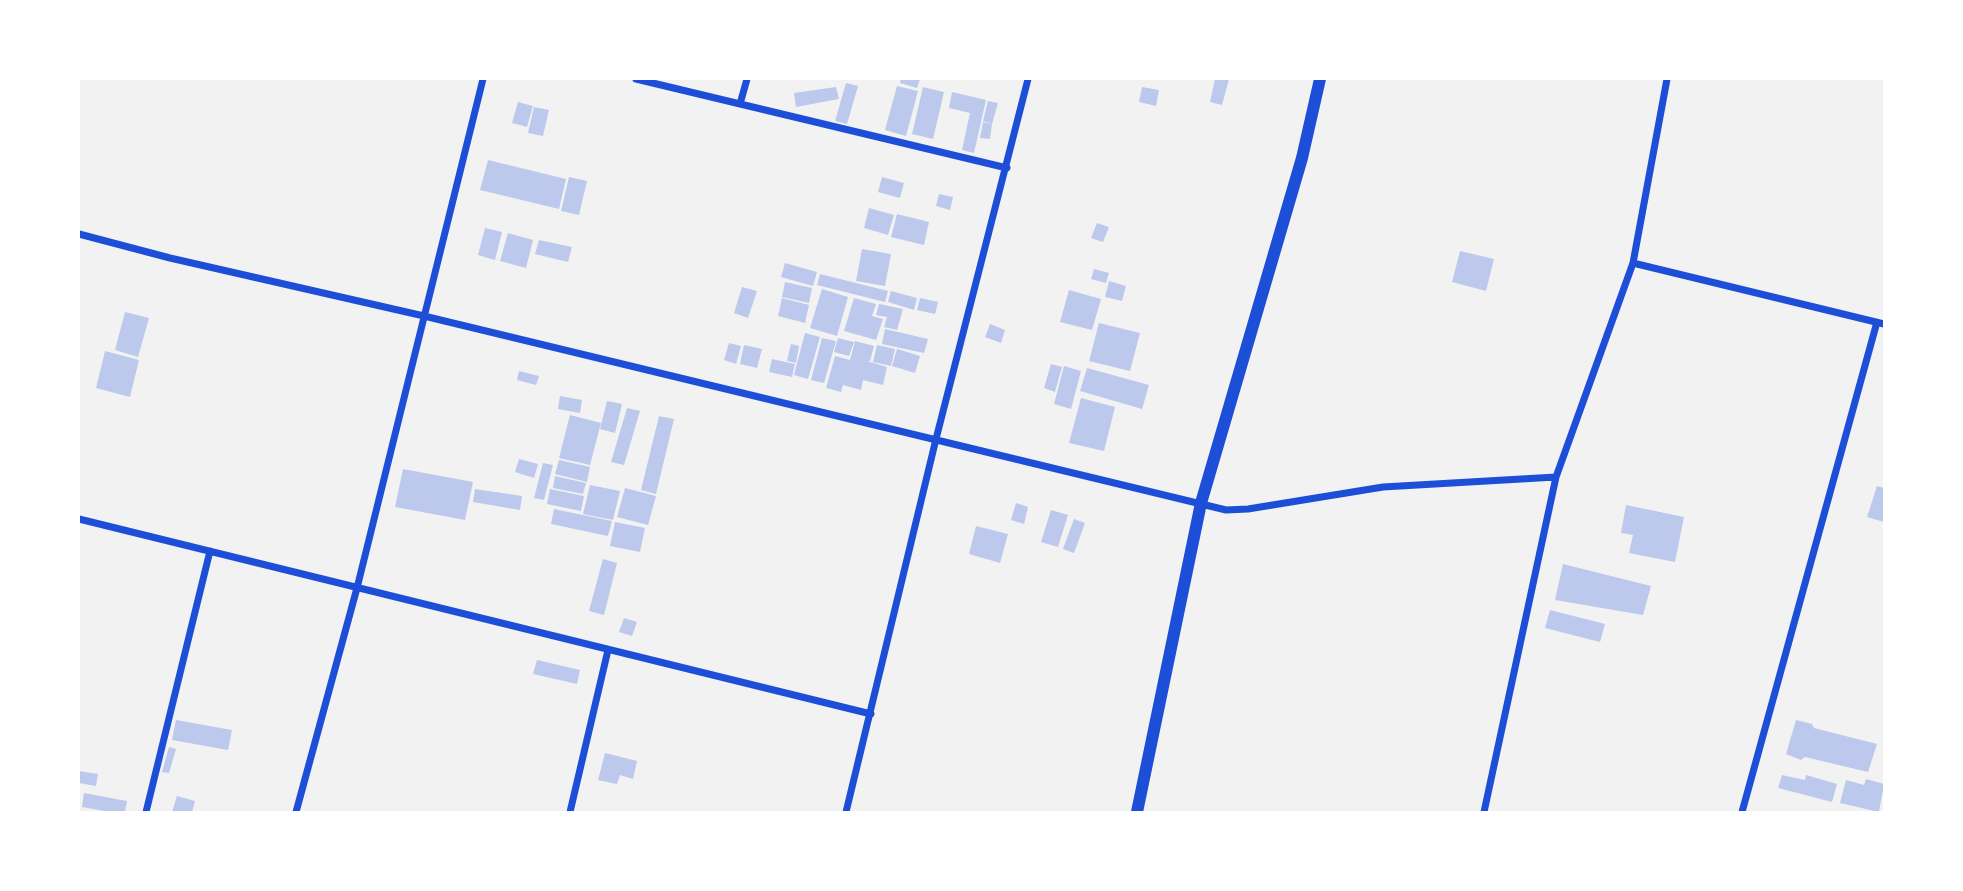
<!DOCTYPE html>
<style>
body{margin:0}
#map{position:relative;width:1963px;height:891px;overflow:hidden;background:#f2f2f2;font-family:"Nunito Sans",sans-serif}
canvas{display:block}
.frame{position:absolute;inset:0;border:80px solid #fff;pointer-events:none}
</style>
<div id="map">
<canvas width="1963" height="891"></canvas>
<div class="frame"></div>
</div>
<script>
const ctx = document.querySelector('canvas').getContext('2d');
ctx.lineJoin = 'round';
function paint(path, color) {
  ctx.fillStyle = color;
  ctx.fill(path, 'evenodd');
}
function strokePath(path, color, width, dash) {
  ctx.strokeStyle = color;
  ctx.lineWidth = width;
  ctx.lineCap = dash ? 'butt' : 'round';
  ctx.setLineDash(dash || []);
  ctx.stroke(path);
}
const building = new Path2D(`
 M 901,79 L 920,79 L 917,88 L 900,83 Z
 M 1215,79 L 1229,79 L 1222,105 L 1210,102 Z
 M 846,83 L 858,86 L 847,124 L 835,121 Z
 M 897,86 L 918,91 L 906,136 L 885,130 Z
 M 836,87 L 839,99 L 796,107 L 794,93 Z
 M 923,87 L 944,92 L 933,139 L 912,134 Z
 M 1142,87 L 1159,90 L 1156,106 L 1139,102 Z
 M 952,92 L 986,100 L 974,153 L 962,150 L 970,113 L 949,108 Z
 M 988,101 L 998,103 L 992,124 L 983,121 Z
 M 518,102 L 533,106 L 527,127 L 512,123 Z
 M 534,107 L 549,110 L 543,136 L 528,133 Z
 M 983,122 L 992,124 L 990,139 L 980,138 Z
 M 488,160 L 566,179 L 559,209 L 480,190 Z
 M 569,177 L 587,181 L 579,215 L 561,211 Z
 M 882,177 L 904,183 L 900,198 L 878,192 Z
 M 939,194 L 953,197 L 950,210 L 936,206 Z
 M 869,208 L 894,215 L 888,235 L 864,228 Z
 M 897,214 L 929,222 L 924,245 L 891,237 Z
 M 1097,223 L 1109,227 L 1103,242 L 1091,238 Z
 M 485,228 L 502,232 L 495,260 L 478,255 Z
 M 508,233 L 533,240 L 526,268 L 500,261 Z
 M 539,240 L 572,247 L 568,262 L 535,254 Z
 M 862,249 L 891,254 L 885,286 L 856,281 Z
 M 1460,251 L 1494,259 L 1486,291 L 1452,282 Z
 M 785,263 L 817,272 L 813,286 L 781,277 Z
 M 1094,269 L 1109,273 L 1106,283 L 1091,279 Z
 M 820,274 L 888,291 L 885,302 L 817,285 Z
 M 1109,281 L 1126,286 L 1122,301 L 1105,297 Z
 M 785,282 L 812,288 L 809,303 L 782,297 Z
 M 742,287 L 757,291 L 748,318 L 734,313 Z
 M 822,289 L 848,297 L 837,336 L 810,328 Z
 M 1069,290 L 1101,299 L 1092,330 L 1060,322 Z
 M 891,291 L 917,298 L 914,310 L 888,302 Z
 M 782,298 L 809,305 L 805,323 L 778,316 Z
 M 854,298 L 876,304 L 872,316 L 883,319 L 876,340 L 844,331 Z
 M 920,298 L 938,302 L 935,314 L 917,310 Z
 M 879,304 L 903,309 L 897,330 L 884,327 L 887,317 L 876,315 Z
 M 125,312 L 149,318 L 138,357 L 115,350 Z
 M 1099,323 L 1140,333 L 1130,371 L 1089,361 Z
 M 990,324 L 1005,330 L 1001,343 L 985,337 Z
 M 885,329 L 928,339 L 924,353 L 882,344 Z
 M 805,333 L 820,337 L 808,379 L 794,375 Z
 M 822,338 L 836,341 L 824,383 L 811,380 Z
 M 838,338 L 854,342 L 849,356 L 834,352 Z
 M 855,341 L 874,346 L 870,361 L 867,361 L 887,367 L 883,385 L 863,380 L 861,390 L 843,385 L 841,392 L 826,388 L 835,356 L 850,360 Z
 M 729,343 L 741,346 L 736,364 L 724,360 Z
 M 791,344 L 799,346 L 796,363 L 787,361 Z
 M 744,345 L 762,349 L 757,368 L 740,364 Z
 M 877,345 L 895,349 L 891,366 L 873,362 Z
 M 897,349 L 920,356 L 915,373 L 892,366 Z
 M 105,351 L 139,360 L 130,397 L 96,388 Z
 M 772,359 L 795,364 L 792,377 L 769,372 Z
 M 1051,364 L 1062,367 L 1055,392 L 1044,388 Z
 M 1064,366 L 1081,371 L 1071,409 L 1054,404 Z
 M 1087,368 L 1149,385 L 1142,409 L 1080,391 Z
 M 519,371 L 539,376 L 536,385 L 517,380 Z
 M 560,396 L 582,400 L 580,413 L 558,409 Z
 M 1081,398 L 1115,407 L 1104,451 L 1069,443 Z
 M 607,401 L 622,404 L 615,433 L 600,429 Z
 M 627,408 L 640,411 L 624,465 L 611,462 Z
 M 570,415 L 601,423 L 590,465 L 559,458 Z
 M 659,416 L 674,419 L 656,494 L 641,490 Z
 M 519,459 L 538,464 L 534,478 L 515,472 Z
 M 559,460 L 590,467 L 587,482 L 555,474 Z
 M 543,463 L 553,465 L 544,500 L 534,498 Z
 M 403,469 L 473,482 L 465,520 L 395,507 Z
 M 555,476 L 586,483 L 583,494 L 553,488 Z
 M 590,485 L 620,491 L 613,520 L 583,514 Z
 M 1877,486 L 1884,488 L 1884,522 L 1867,517 Z
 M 625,488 L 656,496 L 648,525 L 617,517 Z
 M 475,489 L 522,496 L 520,510 L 473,502 Z
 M 550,489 L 584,496 L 581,511 L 547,504 Z
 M 1016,503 L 1028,507 L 1024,524 L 1011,520 Z
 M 1626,505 L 1684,517 L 1675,562 L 1629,553 L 1633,535 L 1621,533 Z
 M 554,509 L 612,521 L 608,536 L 551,524 Z
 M 1051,510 L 1068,515 L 1058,547 L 1041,542 Z
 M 1074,519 L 1085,523 L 1074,553 L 1063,549 Z
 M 615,522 L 645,528 L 640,552 L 610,546 Z
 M 976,526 L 1008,534 L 1000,563 L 969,554 Z
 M 603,559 L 617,563 L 604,615 L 589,611 Z
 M 1563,564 L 1651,586 L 1643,615 L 1555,600 Z
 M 1550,610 L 1605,624 L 1600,642 L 1545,628 Z
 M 624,618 L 637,622 L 632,636 L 619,632 Z
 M 537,660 L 580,670 L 577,684 L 533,674 Z
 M 176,720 L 232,730 L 228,750 L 172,740 Z
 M 1796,720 L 1812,724 L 1814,728 L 1877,744 L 1868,772 L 1805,757 L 1801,760 L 1786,754 Z
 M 169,747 L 176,749 L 169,773 L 162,772 Z
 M 605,753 L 637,761 L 633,779 L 620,775 L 617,784 L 598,780 Z
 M 79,771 L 98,774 L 96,786 L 79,783 Z
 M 1782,775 L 1805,780 L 1806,775 L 1837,784 L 1832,802 L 1778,788 Z
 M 1866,779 L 1884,784 L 1879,812 L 1840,803 L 1846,780 L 1864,785 Z
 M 84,793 L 127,801 L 125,812 L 110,812 L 82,807 Z
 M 177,796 L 195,801 L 192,812 L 172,812 Z`);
const minor = new Path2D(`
 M 636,79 L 1007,168
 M 740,104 L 747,79
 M 79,234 L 170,258 L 424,316 L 1226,510 L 1248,509 L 1383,487 L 1556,477
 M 1633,263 L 1884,324
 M 79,519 L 871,714
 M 146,812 L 210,551
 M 296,812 L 357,588 L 483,79
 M 570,812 L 608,650
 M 846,812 L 936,439 L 1028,79
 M 1484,812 L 1556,477 L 1633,263 L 1667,79
 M 1742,812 L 1877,322`);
const tertiary = new Path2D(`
 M 1137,812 L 1201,503 L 1302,158 L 1320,79`);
paint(building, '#bdc9ec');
strokePath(minor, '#1d4ed8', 7);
strokePath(tertiary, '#1d4ed8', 12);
</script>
